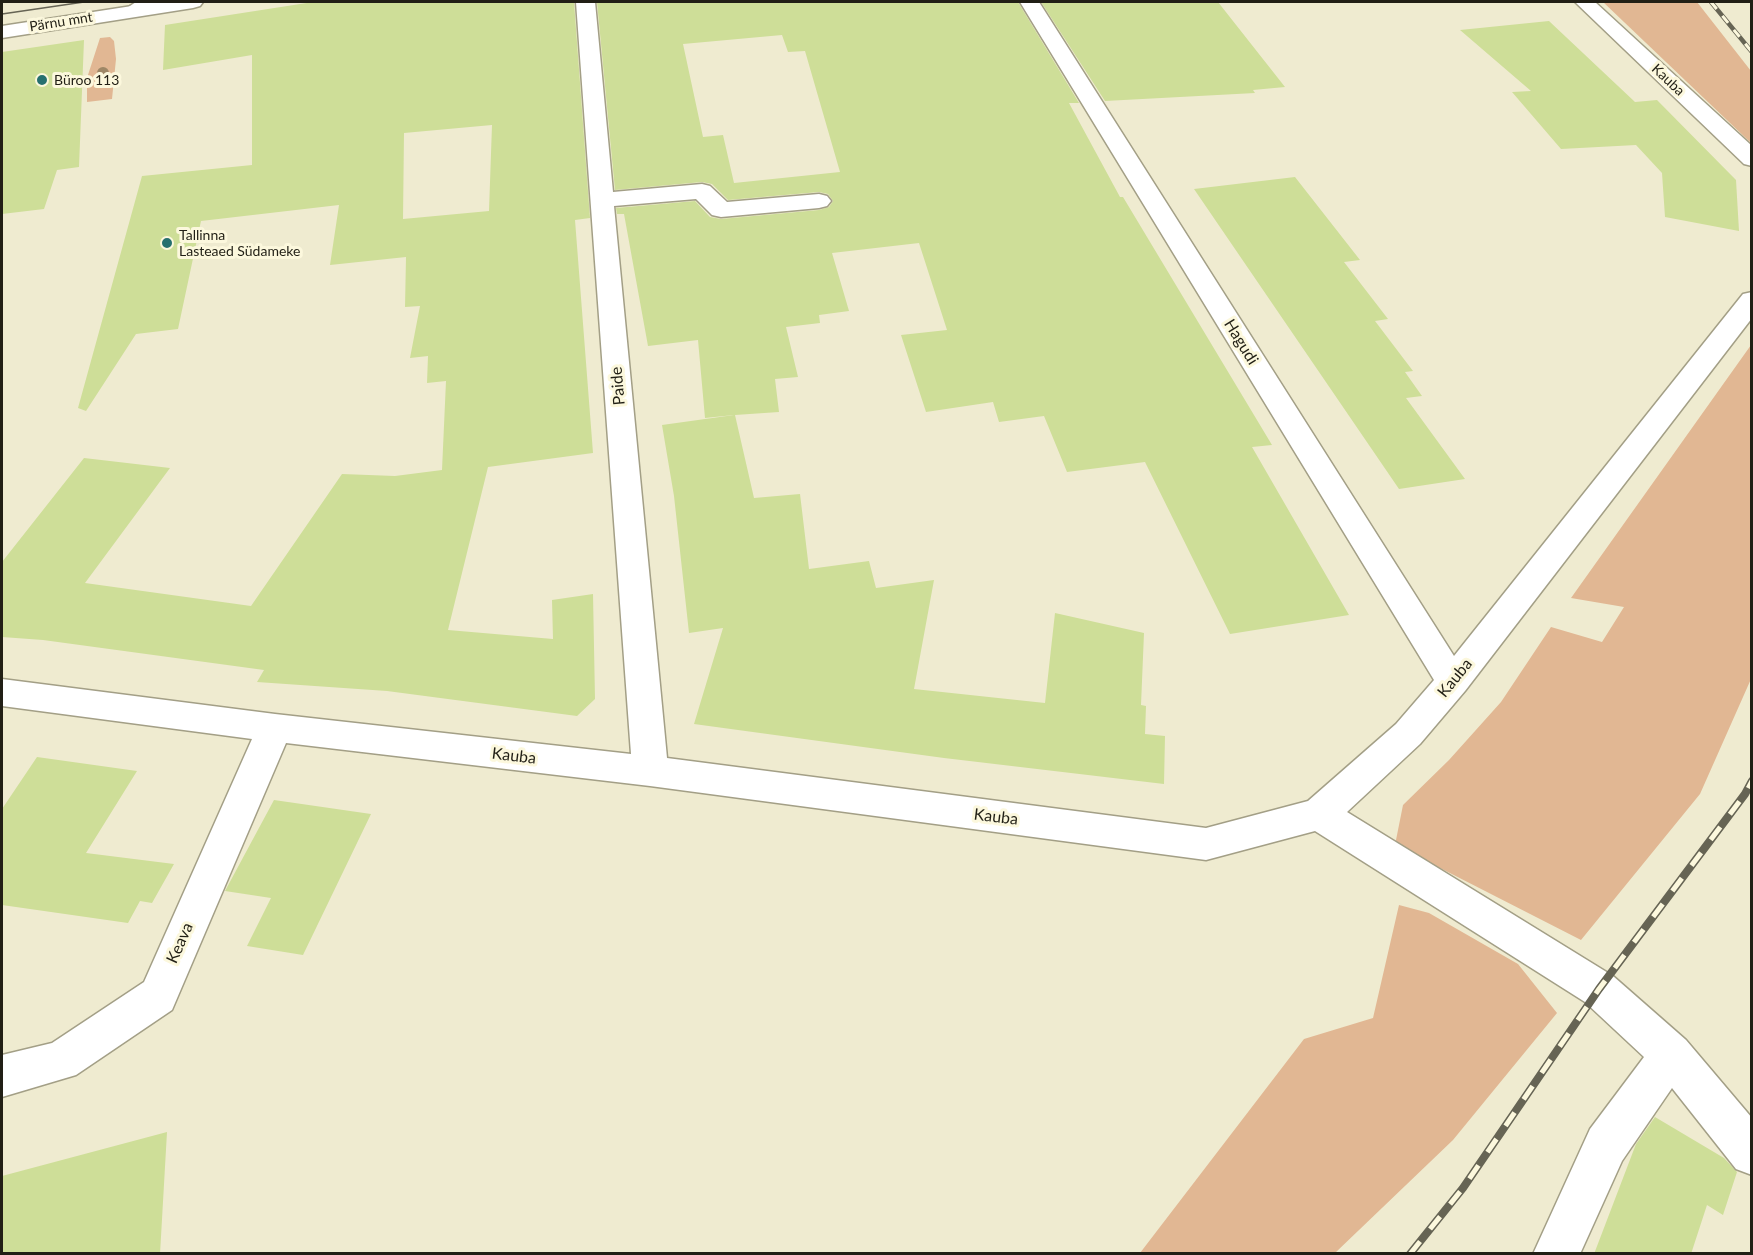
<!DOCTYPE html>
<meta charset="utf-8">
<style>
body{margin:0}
#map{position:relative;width:1753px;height:1255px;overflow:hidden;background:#efebd0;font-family:Lato,sans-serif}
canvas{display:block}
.frame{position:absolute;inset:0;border:3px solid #211f15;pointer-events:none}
</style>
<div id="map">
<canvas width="1753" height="1255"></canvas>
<div class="frame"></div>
</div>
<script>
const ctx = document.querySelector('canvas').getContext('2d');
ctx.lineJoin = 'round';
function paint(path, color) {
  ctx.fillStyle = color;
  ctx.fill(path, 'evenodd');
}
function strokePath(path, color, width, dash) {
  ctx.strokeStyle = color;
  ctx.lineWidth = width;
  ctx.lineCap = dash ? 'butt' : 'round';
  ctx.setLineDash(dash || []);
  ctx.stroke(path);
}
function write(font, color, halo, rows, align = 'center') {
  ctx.font = font + ' Lato,sans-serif';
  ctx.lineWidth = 6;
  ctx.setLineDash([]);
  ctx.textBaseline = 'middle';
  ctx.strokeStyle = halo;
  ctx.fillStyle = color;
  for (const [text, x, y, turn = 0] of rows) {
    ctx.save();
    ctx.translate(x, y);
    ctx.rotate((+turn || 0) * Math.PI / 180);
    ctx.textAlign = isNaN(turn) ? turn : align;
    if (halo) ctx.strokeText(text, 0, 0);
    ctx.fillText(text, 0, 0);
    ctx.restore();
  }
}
const green = new Path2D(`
 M 1603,2 L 1697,2 L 1751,71 L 1751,143 Z
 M 110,37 L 114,41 L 116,59 L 112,99 L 87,102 L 87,78 L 100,38 Z
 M 1751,345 L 1751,679 L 1700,794 L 1581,940 L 1395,845 L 1403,805 L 1449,760 L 1501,702 L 1551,627 L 1602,642 L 1624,607 L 1571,598 Z
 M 1399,905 L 1429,913 L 1518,964 L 1557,1013 L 1453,1140 L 1335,1253 L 1140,1253 L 1304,1039 L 1373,1018 Z`);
const building = new Path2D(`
 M 313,2 L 574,2 L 590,218 L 575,220 L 593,453 L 488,467 L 448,630 L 553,639 L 552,600 L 593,594 L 595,699 L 577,716 L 387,691 L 257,682 L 264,670 L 43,640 L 2,637 L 2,562 L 84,458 L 170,468 L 85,583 L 251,606 L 342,474 L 395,476 L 442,470 L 446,381 L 427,383 L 428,356 L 410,358 L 420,306 L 405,307 L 406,257 L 330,265 L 339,205 L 201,221 L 178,329 L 136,334 L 86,411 L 78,408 L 142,176 L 252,165 L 252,55 L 163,70 L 165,25 ZM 492,125 L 489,211 L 403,219 L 404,133 Z
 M 597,2 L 1018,2 L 1079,103 L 1069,103 L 1120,197 L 1123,197 L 1272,445 L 1252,447 L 1349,615 L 1230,634 L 1145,462 L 1067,472 L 1044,416 L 999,422 L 993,402 L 926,412 L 901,335 L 947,330 L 919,243 L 832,253 L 849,311 L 819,315 L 820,323 L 786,327 L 798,377 L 775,379 L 779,412 L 735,415 L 754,498 L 800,494 L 809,569 L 869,561 L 876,588 L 934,580 L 914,689 L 1045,703 L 1055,613 L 1144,633 L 1141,705 L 1146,706 L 1145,734 L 1165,736 L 1164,784 L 944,758 L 694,724 L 723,628 L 689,633 L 674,496 L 662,425 L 734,415 L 705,418 L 698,340 L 648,346 L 624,214 L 617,214 L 616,208 L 695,201 L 710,217 L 721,219 L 819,210 L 829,207 L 833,201 L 828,194 L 819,192 L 728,200 L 712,184 L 702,182 L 615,190 ZM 782,35 L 788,52 L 805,51 L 840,172 L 734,183 L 723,135 L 703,137 L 683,44 Z
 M 1041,2 L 1218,2 L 1285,87 L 1253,90 L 1255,93 L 1105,101 Z
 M 1549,21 L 1635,102 L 1657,100 L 1736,180 L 1739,231 L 1665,217 L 1662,173 L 1636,145 L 1561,149 L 1512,92 L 1531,91 L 1460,30 Z
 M 84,40 L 79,167 L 57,170 L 44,209 L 2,214 L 2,52 Z
 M 1295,177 L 1360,260 L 1344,262 L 1388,319 L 1375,321 L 1413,371 L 1405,372 L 1422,396 L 1406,398 L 1465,479 L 1399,489 L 1194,189 Z
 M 37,757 L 137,771 L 86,853 L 174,864 L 152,903 L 140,901 L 128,923 L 2,905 L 2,809 Z
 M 274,800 L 371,814 L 303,955 L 247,946 L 271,898 L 225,891 Z
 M 1655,1117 L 1724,1158 L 1737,1172 L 1723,1215 L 1707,1205 L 1691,1254 L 1594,1254 L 1636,1144 Z
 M 167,1132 L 160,1254 L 2,1254 L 2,1176 Z`);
const minor = new Path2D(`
 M 136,2 L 161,2 C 154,11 138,17 127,14 L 124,10 Z
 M 576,2 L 595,2 L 613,192 L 702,184 L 710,186 L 727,202 L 819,194 L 827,196 L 831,201 L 827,206 L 819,208 L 721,217 L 712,215 L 696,199 L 614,206 L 667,758 L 1206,828 L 1308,801 L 1396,724 L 1434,680 L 1020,2 L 1039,2 L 1454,656 L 1743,294 L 1752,292 L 1752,318 L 1465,691 L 1420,744 L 1347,812 L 1613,976 L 1686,1040 L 1752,1118 L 1752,1175 L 1736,1169 L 1672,1088 L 1622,1161 L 1580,1254 L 1533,1254 L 1590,1129 L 1644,1057 L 1585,1002 L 1315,831 L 1206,860 L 650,786 L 286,743 L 172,1010 L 76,1075 L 2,1097 L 2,1055 L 52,1043 L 144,982 L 252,739 L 2,706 L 2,679 L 275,714 L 631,754 Z
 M 1575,2 L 1595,2 L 1752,146 L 1752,166 L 1744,164 Z`);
const major = new Path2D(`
 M 158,2 L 203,2 L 200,6 L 193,8 L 2,38 L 2,26 Z`);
const tram = new Path2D(`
 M 2,14 L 84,2`);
const railFar1 = new Path2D(`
 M 1711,2 L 1752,52`);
const rail = new Path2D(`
 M 1410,1254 L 1463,1188 L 1599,989 L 1745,794 L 1752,781`);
const trees = [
 [103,73]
];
const markers = [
 [42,80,6,"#26706f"],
 [167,243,6,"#26706f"]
];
const farStreetnames = [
 ["Pärnu mnt",61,22,-9],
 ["Kauba",1668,80,43]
];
const farPoinames = [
 ["Büroo 113",54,80],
 ["Tallinna",179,235],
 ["Lasteaed Südameke",179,251]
];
const streetNames = [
 ["Hagudi",1241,342,58],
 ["Paide",618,386,-95],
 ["Kauba",1455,678,-51],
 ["Kauba",514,756,7],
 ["Kauba",996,817,7],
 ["Keava",180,943,-66]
];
paint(green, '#e1b793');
paint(building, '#cede98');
strokePath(minor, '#a39f86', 3);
strokePath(major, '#a39f86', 3);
paint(minor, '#fff');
paint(major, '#fff');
strokePath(tram, '#666454', 1.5);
strokePath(railFar1, '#666454', 4.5);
strokePath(rail, '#666454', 8);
strokePath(railFar1, '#fcf8dd', 3, [9]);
strokePath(rail, '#fcf8dd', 5, [16]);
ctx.fillStyle = '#9e8766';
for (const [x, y] of trees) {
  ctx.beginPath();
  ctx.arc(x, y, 6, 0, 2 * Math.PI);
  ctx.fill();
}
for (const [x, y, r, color] of markers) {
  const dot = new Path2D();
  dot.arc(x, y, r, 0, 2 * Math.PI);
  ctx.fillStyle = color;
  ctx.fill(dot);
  strokePath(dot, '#fcf8dd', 2);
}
write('14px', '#211f15', '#fcf8dd', farStreetnames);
write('14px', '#211f15', '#fcf8dd', farPoinames, 'left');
write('16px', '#211f15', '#fcf8dd', streetNames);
</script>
